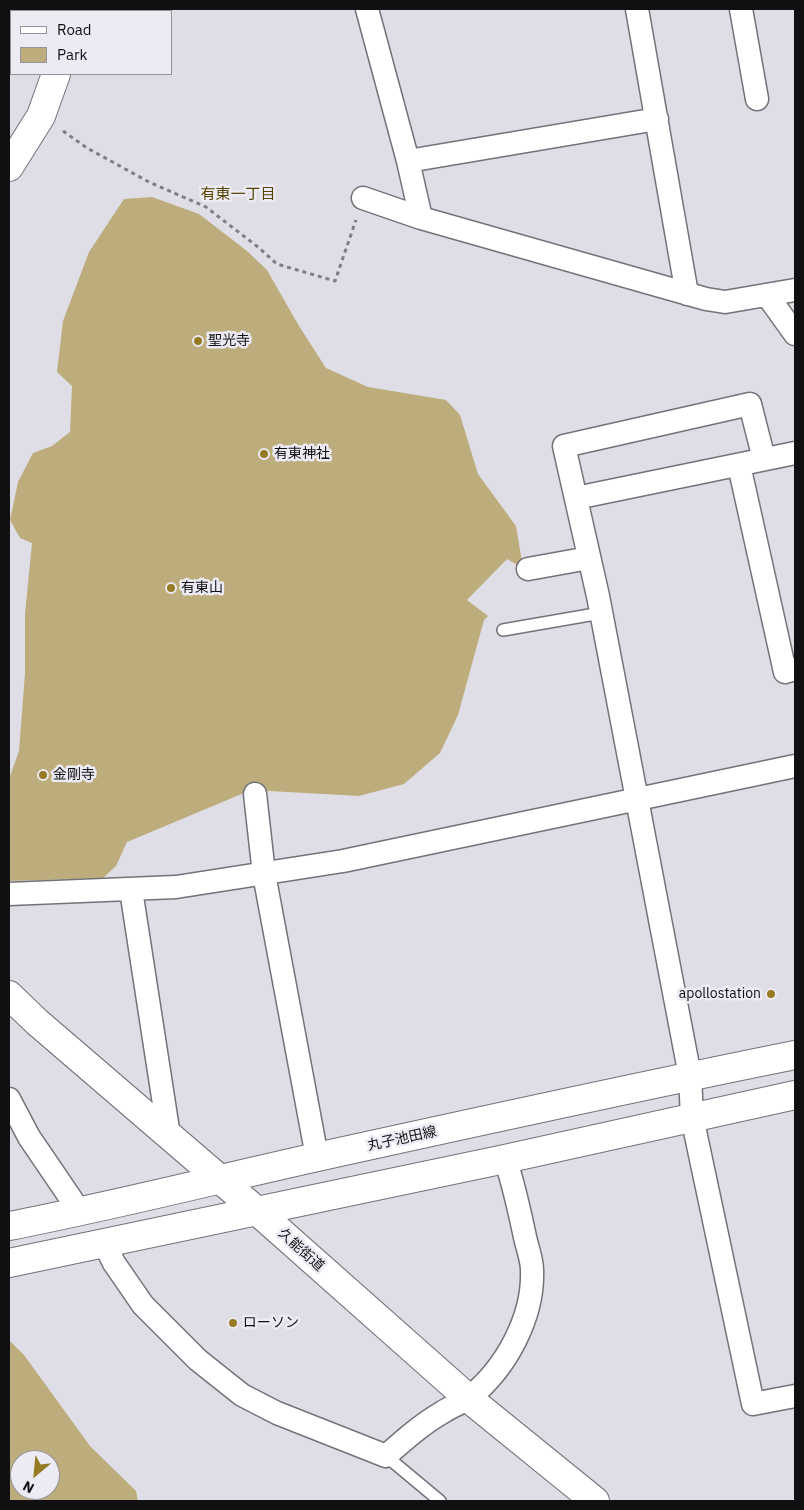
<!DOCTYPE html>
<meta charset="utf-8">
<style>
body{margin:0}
#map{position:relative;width:804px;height:1510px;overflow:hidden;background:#dfdee7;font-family:"IBM Plex Sans",sans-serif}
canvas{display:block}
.frame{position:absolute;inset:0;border:10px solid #100f12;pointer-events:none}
.legend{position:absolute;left:10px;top:10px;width:162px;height:65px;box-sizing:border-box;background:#ecebf4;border:1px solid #94939a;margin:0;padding:6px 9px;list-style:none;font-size:15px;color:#100f12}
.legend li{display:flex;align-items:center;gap:10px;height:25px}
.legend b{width:25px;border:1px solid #94939a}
.north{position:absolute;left:10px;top:1450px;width:50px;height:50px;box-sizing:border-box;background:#ecebf4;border:1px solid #94939a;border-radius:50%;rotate:208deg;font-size:14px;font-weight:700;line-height:20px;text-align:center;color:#100f12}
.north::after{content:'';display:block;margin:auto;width:18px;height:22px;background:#967b23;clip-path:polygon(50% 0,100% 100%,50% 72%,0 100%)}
</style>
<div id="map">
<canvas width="804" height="1510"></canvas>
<div class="frame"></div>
<ul class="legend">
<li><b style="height:6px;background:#fff"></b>Road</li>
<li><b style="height:14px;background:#bdac7c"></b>Park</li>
</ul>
<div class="north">N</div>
</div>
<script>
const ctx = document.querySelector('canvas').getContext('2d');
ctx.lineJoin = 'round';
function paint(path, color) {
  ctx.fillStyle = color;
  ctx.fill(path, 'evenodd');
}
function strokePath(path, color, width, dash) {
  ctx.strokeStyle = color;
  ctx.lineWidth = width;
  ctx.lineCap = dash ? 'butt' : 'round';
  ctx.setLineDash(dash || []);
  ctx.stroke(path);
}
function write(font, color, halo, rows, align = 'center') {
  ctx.font = font + ' "IBM Plex Sans","Noto Sans JP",sans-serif';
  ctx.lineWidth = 5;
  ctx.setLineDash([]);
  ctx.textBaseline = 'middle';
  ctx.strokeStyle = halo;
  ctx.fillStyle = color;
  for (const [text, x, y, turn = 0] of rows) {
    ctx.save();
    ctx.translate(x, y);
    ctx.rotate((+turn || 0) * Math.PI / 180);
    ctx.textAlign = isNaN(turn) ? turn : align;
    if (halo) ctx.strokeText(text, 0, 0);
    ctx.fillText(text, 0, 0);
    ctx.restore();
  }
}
const green = new Path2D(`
 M 152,197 L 199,214 L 247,251 L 267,270 L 299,326 L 326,368 L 368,387 L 446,400 L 460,415 L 478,474 L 516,526 L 523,568 L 507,559 L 467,600 L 488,616 L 484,620 L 458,715 L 440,753 L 404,784 L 359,796 L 251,790 L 127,842 L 116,866 L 103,878 L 9,881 L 9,779 L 19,751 L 25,673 L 25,614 L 32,543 L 20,538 L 10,520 L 18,482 L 33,453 L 52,446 L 70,432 L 72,386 L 57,372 L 63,321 L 89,252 L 124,199 Z
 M 9,1340 L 24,1355 L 90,1446 L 136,1491 L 138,1501 L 9,1501 ZM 20,1460 L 50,1460 L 50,1490 L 20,1490 Z`);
const path = new Path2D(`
 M 63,131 L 87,148 L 149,182 L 206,207 L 258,247 L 277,264 L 335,281 L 356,220`);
const service = new Path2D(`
 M 503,630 L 601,613
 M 386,1456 L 440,1501`);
const minor = new Path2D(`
 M 367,9 L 408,161 L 421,218
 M 637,9 L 687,294
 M 741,9 L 757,99
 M 86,11 L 98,9
 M 9,53 L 11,53
 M 408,161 L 657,119
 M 363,198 L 421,218 L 706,299 L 725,302 L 795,290
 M 767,295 L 795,334
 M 764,459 L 750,404 L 564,446 L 598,596 L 690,1076 L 692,1117 L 753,1404 L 795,1396
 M 739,465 L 785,672 L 795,669
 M 576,498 L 795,453
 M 528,569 L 589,558
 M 255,794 L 264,874 L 317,1157
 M 131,890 L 169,1136
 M 9,894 L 176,887 L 343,861 L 795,766
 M 9,1099 L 29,1137 L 80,1212
 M 104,1243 L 114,1263 L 143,1305 L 198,1360 L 242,1395 L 277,1413 L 386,1456 C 404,1440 422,1424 443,1412 C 452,1406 462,1403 470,1397 C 506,1368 534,1317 532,1270 C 532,1259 527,1247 525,1237 C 519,1210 514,1184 505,1159`);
const tertiary = new Path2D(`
 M 9,1226 C 112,1206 214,1180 317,1157 C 476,1122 635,1087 795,1055
 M 9,1263 L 505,1159 L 795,1095`);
const secondary = new Path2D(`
 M 57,9 L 57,11
 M 9,167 L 41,116 L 56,74
 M 9,995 L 37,1022 L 257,1211 L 468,1398 L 595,1501`);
const markers = [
 [198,341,5,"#967b23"],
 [264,454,5,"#967b23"],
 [171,588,5,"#967b23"],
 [43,775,5,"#967b23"],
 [771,994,5,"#967b23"],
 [233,1323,5,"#967b23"]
];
const poiNames = [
 ["聖光寺",208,341],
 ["有東神社",274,454],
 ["有東山",181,588],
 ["金剛寺",53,775],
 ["apollostation",761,994,"right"],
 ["ローソン",243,1323]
];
const streetNames = [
 ["丸子池田線",402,1139,-12],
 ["久能街道",301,1250,42]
];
const neighbourhoodNames = [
 ["有東一丁目",238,195]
];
paint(green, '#bdac7c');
strokePath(service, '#727279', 14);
strokePath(minor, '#727279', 25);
strokePath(tertiary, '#727279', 30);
strokePath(secondary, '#727279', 30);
strokePath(path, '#7f7e85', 3, [4, 4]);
strokePath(service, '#fff', 11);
strokePath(minor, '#fff', 22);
strokePath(tertiary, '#fff', 28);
strokePath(secondary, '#fff', 28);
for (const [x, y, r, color] of markers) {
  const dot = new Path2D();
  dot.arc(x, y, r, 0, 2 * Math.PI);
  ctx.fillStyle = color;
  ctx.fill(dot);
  strokePath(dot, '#ecebf4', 2);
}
write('14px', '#100f12', '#ecebf4', poiNames, 'left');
write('14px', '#100f12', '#ecebf4', streetNames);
write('15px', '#564401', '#ecebf4', neighbourhoodNames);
</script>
